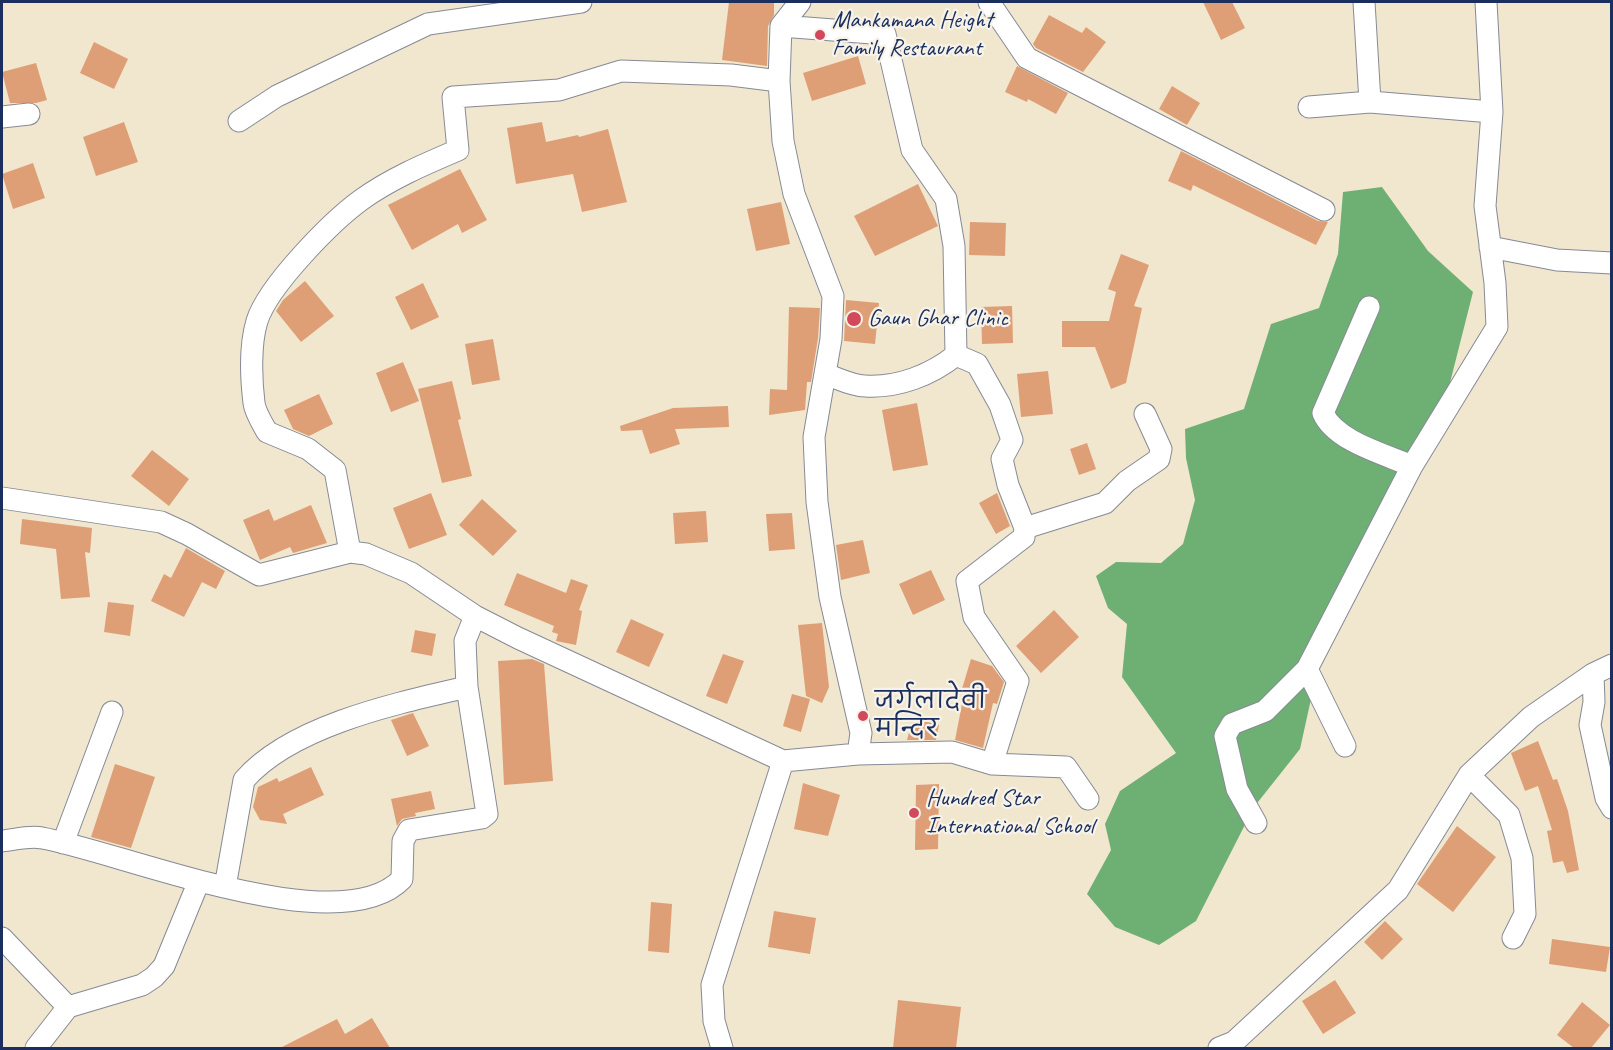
<!DOCTYPE html>
<meta charset="utf-8">
<style>
body{margin:0}
#map{position:relative;width:1613px;height:1050px;overflow:hidden;background:#f1e6ce;font-family:Caveat,sans-serif}
canvas{display:block}
.frame{position:absolute;inset:0;border:3px solid #1b2f5e;pointer-events:none}
</style>
<div id="map">
<canvas width="1613" height="1050"></canvas>
<div class="frame"></div>
</div>
<script>
const ctx = document.querySelector('canvas').getContext('2d');
ctx.lineJoin = 'round';
function paint(path, color) {
  ctx.fillStyle = color;
  ctx.fill(path, 'evenodd');
}
function strokePath(path, color, width, dash) {
  ctx.strokeStyle = color;
  ctx.lineWidth = width;
  ctx.lineCap = dash ? 'butt' : 'round';
  ctx.setLineDash(dash || []);
  ctx.stroke(path);
}
function write(font, color, halo, rows, align = 'center') {
  ctx.font = font + ' Caveat,"Playpen Sans Deva",sans-serif';
  ctx.lineWidth = 4.5;
  ctx.setLineDash([]);
  ctx.textBaseline = 'middle';
  ctx.strokeStyle = halo;
  ctx.fillStyle = color;
  for (const [text, x, y, turn = 0] of rows) {
    ctx.save();
    ctx.translate(x, y);
    ctx.rotate((+turn || 0) * Math.PI / 180);
    ctx.textAlign = isNaN(turn) ? turn : align;
    if (halo) ctx.strokeText(text, 0, 0);
    ctx.fillText(text, 0, 0);
    ctx.restore();
  }
}
const forest = new Path2D(`
 M 1382,187 L 1428,251 L 1473,292 L 1437,434 L 1322,649 L 1300,749 L 1254,807 L 1196,921 L 1159,945 L 1115,927 L 1087,894 L 1111,850 L 1105,824 L 1120,791 L 1176,753 L 1122,677 L 1127,624 L 1108,608 L 1096,576 L 1116,562 L 1161,563 L 1183,544 L 1195,500 L 1186,458 L 1185,429 L 1244,409 L 1271,324 L 1319,308 L 1338,254 L 1343,192 Z`);
const building = new Path2D(`
 M 729,2 L 774,2 L 774,15 L 768,26 L 767,66 L 722,60 Z
 M 1203,2 L 1232,2 L 1245,28 L 1221,40 Z
 M 1049,15 L 1082,33 L 1086,27 L 1106,42 L 1083,72 L 1036,48 L 1033,44 Z
 M 94,42 L 128,59 L 114,89 L 80,73 Z
 M 858,56 L 866,84 L 812,101 L 803,73 Z
 M 36,63 L 47,100 L 36,103 L 10,103 L 2,72 Z
 M 1017,66 L 1068,93 L 1056,114 L 1028,99 L 1027,102 L 1005,92 Z
 M 1172,86 L 1200,103 L 1187,125 L 1159,109 Z
 M 124,122 L 138,162 L 96,176 L 83,137 Z
 M 542,122 L 546,142 L 578,135 L 579,137 L 608,129 L 627,202 L 582,212 L 573,174 L 516,184 L 507,128 Z
 M 1181,151 L 1318,221 L 1328,222 L 1316,245 L 1193,185 L 1191,191 L 1168,181 Z
 M 33,163 L 45,198 L 13,209 L 2,174 Z
 M 460,169 L 487,220 L 462,233 L 458,224 L 412,250 L 388,205 Z
 M 918,184 L 938,226 L 875,256 L 854,216 Z
 M 781,202 L 790,244 L 756,251 L 747,209 Z
 M 970,222 L 1006,223 L 1005,256 L 969,255 Z
 M 1121,254 L 1149,265 L 1134,306 L 1142,308 L 1126,383 L 1111,389 L 1095,347 L 1062,347 L 1062,321 L 1109,321 L 1116,292 L 1108,289 Z
 M 305,281 L 334,316 L 301,342 L 276,311 L 283,300 Z
 M 423,283 L 439,317 L 411,330 L 395,297 Z
 M 846,300 L 879,303 L 875,344 L 844,341 Z
 M 1012,306 L 1013,343 L 982,344 L 981,307 Z
 M 789,307 L 820,308 L 818,338 L 811,382 L 807,382 L 805,410 L 769,415 L 770,389 L 787,390 Z
 M 493,339 L 500,380 L 472,385 L 465,344 Z
 M 403,362 L 419,401 L 391,412 L 376,373 Z
 M 1048,371 L 1053,414 L 1021,417 L 1017,374 Z
 M 452,381 L 461,419 L 458,420 L 472,476 L 442,483 L 418,389 Z
 M 319,394 L 333,424 L 309,436 L 293,429 L 284,410 Z
 M 917,403 L 928,465 L 893,471 L 882,410 Z
 M 728,406 L 729,427 L 675,429 L 680,444 L 650,454 L 642,430 L 621,431 L 620,426 L 673,408 Z
 M 1087,443 L 1096,469 L 1079,475 L 1070,449 Z
 M 152,450 L 189,479 L 169,506 L 131,476 Z
 M 431,493 L 447,535 L 409,549 L 393,508 Z
 M 997,493 L 1010,526 L 996,534 L 979,503 Z
 M 482,499 L 517,531 L 493,556 L 459,525 Z
 M 311,505 L 327,543 L 293,553 L 290,547 L 260,560 L 243,520 L 269,509 L 274,521 Z
 M 706,511 L 708,542 L 675,544 L 673,513 Z
 M 792,513 L 795,549 L 769,551 L 766,514 Z
 M 22,519 L 92,528 L 90,553 L 85,552 L 90,597 L 61,599 L 56,549 L 20,544 Z
 M 863,540 L 870,573 L 841,580 L 836,545 Z
 M 186,548 L 225,571 L 216,589 L 202,582 L 184,617 L 151,601 L 164,574 L 171,578 Z
 M 931,570 L 945,600 L 913,615 L 899,584 Z
 M 517,573 L 566,593 L 571,579 L 588,585 L 579,610 L 582,611 L 576,645 L 556,641 L 558,634 L 552,632 L 554,626 L 504,605 Z
 M 108,602 L 134,605 L 130,636 L 104,632 Z
 M 1054,610 L 1079,637 L 1041,673 L 1016,646 Z
 M 631,619 L 664,634 L 649,667 L 616,652 Z
 M 822,623 L 829,687 L 822,703 L 806,696 L 798,625 Z
 M 415,630 L 436,634 L 432,656 L 411,652 Z
 M 723,654 L 744,661 L 727,704 L 706,696 Z
 M 532,659 L 544,664 L 553,781 L 504,785 L 498,661 Z
 M 971,659 L 992,666 L 1004,682 L 997,704 L 993,703 L 983,748 L 955,740 L 964,694 L 961,692 Z
 M 792,694 L 810,699 L 801,732 L 783,726 Z
 M 413,713 L 429,746 L 407,756 L 391,720 Z
 M 913,718 L 939,725 L 936,740 L 907,740 Z
 M 1538,741 L 1553,780 L 1557,779 L 1568,811 L 1579,870 L 1567,873 L 1563,861 L 1553,863 L 1547,831 L 1552,830 L 1538,786 L 1525,791 L 1511,753 Z
 M 115,764 L 155,777 L 131,848 L 91,837 Z
 M 311,767 L 324,795 L 283,814 L 287,824 L 260,820 L 253,807 L 258,787 L 277,778 L 279,782 Z
 M 803,783 L 840,795 L 828,836 L 794,829 Z
 M 939,784 L 938,849 L 915,850 L 916,785 Z
 M 431,791 L 435,809 L 415,813 L 416,816 L 402,819 L 397,826 L 391,799 Z
 M 1457,826 L 1496,857 L 1453,912 L 1417,884 Z
 M 651,902 L 672,904 L 669,953 L 648,951 Z
 M 774,911 L 816,918 L 810,954 L 768,947 Z
 M 1385,921 L 1403,939 L 1382,960 L 1364,942 Z
 M 1552,939 L 1610,947 L 1606,972 L 1549,964 Z
 M 1335,980 L 1356,1013 L 1323,1034 L 1302,1001 Z
 M 898,1000 L 961,1007 L 956,1048 L 893,1048 Z
 M 1582,1002 L 1610,1025 L 1591,1048 L 1574,1048 L 1557,1035 Z
 M 372,1018 L 390,1048 L 280,1048 L 337,1019 L 345,1034 Z`);
const street = new Path2D(`
 M 989,2 L 1027,58 L 1324,210
 M 1364,2 L 1370,102
 M 781,26 L 885,34 L 912,150 L 946,199 L 954,246 L 956,355 L 977,364 L 1000,405 L 1012,440 L 1002,459 L 1008,485 L 1025,528 L 1024,537 L 967,581 L 974,617 L 1018,681 L 992,764
 M 1309,107 L 1370,102 L 1492,112
 M 2,117 L 29,114
 M 239,121 L 277,96 L 428,24 L 581,2
 M 1490,247 L 1557,260 L 1612,263
 M 1369,307 L 1323,413 C 1335,441 1384,454 1412,466
 M 825,374 C 837,378 852,386 865,386 C 898,388 931,375 956,355
 M 2,498 L 161,522 L 187,534 L 259,575 L 350,552 L 366,554 L 411,573 L 475,616 L 518,638 L 783,761 L 858,754 L 861,733 L 830,597 L 817,502 L 814,437 L 831,339 L 833,296 L 794,194 L 783,141 L 779,81 L 781,26 L 800,2
 M 1025,528 L 1105,503 L 1127,481 L 1159,459 L 1161,449 L 1145,414
 M 350,552 L 335,470 L 308,449 L 267,432 C 262,423 255,412 254,403 C 251,378 250,344 257,321 C 268,286 331,222 361,200 C 390,179 425,164 458,150 L 453,97 L 559,90 L 621,71 L 731,75 L 779,81
 M 1307,669 L 1345,746
 M 1593,674 L 1594,702 L 1590,725 L 1606,798 L 1612,808
 M 858,754 L 952,752 L 992,764 L 1066,767 L 1088,799
 M 1469,775 L 1509,815 L 1522,858 L 1525,914 L 1513,938
 M 1256,823 L 1237,789 L 1225,736 L 1232,724 L 1265,711 L 1307,669 L 1412,466 L 1497,327 L 1495,283 L 1485,206 L 1492,112 L 1486,2
 M 2,841 C 14,840 30,835 42,838 C 121,852 340,944 402,879 L 403,841 L 409,830 L 482,818 L 487,814 L 467,687 L 465,641 L 475,616
 M 63,843 L 112,712
 M 225,887 L 244,780 C 292,725 398,703 467,687
 M 2,938 L 68,1007
 M 36,1048 L 68,1007 L 142,985 L 154,977 L 164,966 L 199,881
 M 722,1048 L 714,1021 L 712,985 L 783,761
 M 1219,1048 L 1234,1042 L 1398,890 L 1469,775 L 1531,717 L 1593,674 L 1612,665`);
const markers = [
 [820,35,6,"#d1495b"],
 [854,319,8,"#d1495b"],
 [863,716,6,"#d1495b"],
 [914,813,6,"#d1495b"]
];
const poiNames = [
 ["Mankamana Height",832,21],
 ["Family Restaurant",832,49],
 ["Gaun Ghar Clinic",868,319],
 ["जर्गलादेवी",875,702],
 ["मन्दिर",875,730],
 ["Hundred Star",926,799],
 ["International School",926,827]
];
paint(forest, '#6eb074');
paint(building, '#df9f76');
strokePath(street, '#868a96', 23);
strokePath(street, '#fff', 21);
for (const [x, y, r, color] of markers) {
  const dot = new Path2D();
  dot.arc(x, y, r, 0, 2 * Math.PI);
  ctx.fillStyle = color;
  ctx.fill(dot);
  strokePath(dot, '#f7f3e8', 2);
}
write('24px', '#1b2f5e', '#f7f3e8', poiNames, 'left');
</script>
